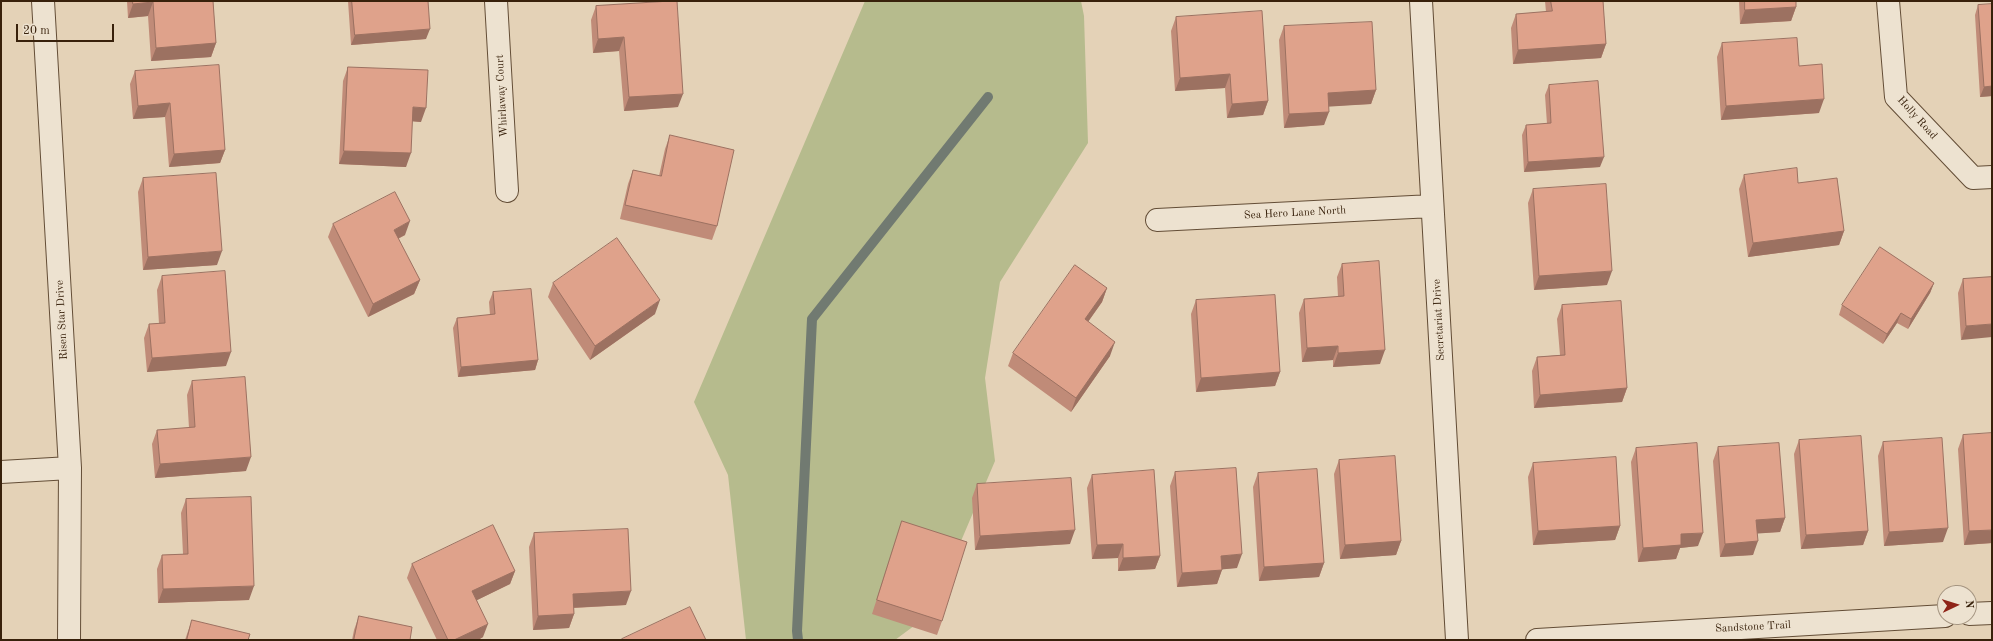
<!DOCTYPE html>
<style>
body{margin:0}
#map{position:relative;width:1993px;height:641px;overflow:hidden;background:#e4d2b7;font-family:"Old Standard TT",serif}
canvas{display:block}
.frame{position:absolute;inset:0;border:2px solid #38210b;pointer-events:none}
.north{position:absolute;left:1937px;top:585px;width:40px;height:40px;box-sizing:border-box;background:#ede2d0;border:1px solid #a59581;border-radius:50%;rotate:86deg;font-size:11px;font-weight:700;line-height:16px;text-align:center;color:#38210b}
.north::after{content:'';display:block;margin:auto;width:14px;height:18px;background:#8f2418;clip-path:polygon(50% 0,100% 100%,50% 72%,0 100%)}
.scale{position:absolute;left:16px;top:24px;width:98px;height:18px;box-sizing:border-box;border:2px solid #38210b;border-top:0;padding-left:5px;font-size:12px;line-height:14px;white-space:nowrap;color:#38210b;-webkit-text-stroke:3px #ede2d0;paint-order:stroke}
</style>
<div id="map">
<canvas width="1993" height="641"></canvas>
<div class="frame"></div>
<div class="north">N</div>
<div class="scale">20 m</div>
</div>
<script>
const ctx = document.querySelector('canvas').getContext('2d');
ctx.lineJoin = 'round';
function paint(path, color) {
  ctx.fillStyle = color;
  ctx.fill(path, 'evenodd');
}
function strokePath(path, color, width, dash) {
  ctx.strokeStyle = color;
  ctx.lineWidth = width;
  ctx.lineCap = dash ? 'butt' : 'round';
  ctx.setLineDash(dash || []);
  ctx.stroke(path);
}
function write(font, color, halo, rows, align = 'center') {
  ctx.font = font + ' "Old Standard TT",serif';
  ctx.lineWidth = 3.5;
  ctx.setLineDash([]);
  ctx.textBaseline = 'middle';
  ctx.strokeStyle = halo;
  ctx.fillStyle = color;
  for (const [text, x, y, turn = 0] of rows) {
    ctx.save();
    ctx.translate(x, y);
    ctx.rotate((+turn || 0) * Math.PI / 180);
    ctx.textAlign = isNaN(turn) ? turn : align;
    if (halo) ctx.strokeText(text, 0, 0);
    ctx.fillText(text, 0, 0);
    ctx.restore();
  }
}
const green = new Path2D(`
 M 865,1 L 1081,1 L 1084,16 L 1088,143 L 1000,282 L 985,378 L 995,461 L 930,614 L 895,640 L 746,640 L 728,475 L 694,402 Z`);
const stream = new Path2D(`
 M 798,640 L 797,631 L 812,319 L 988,97`);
const street = new Path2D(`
 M 43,1 L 70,468 L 69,640
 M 496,1 L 507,191
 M 1421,1 L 1457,640
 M 1888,1 L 1896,97 L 1973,178 L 1992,177
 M 1157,220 L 1432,206
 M 1,472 L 70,468
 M 1969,614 L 1992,613
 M 1537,640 L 1945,616`);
const wall = new Path2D(`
 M 127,1 L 213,1 L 216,43 L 211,57 L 151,61 L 148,16 L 128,18 Z
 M 348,1 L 428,1 L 426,39 L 351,45 Z
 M 677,1 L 678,107 L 624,111 L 619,51 L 593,53 L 591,20 L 596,6 Z
 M 1545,1 L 1603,1 L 1606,44 L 1601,58 L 1513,64 L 1511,28 L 1516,14 L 1546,12 Z
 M 1739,1 L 1796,1 L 1796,7 L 1791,21 L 1740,24 Z
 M 1978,5 L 1992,96 L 1980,97 L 1975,15 Z
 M 1176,17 L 1268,101 L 1263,115 L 1227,118 L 1225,88 L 1175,91 L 1171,31 Z
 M 1284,26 L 1376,90 L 1371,104 L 1329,106 L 1324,125 L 1284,128 L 1279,40 Z
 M 1722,43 L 1799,66 L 1819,113 L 1721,120 L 1717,57 Z
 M 348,67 L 421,122 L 412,121 L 406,167 L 339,164 L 343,81 Z
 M 135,71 L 225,150 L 220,163 L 169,167 L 165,117 L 133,119 L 130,84 Z
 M 1549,85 L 1600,167 L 1524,172 L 1522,135 L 1526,125 L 1547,124 L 1545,95 Z
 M 670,135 L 717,226 L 712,240 L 620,219 L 628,184 L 633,170 L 659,176 L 665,149 Z
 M 1744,175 L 1798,183 L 1844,231 L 1839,245 L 1748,257 L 1739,189 Z
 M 143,178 L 217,265 L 143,270 L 138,192 Z
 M 1533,189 L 1607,285 L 1534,290 L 1528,203 Z
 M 333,224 L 405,235 L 398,239 L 420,280 L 414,294 L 368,317 L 328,237 Z
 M 1342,264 L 1380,364 L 1333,367 L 1333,360 L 1302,362 L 1299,313 L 1304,299 L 1338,297 L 1337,277 Z
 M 162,276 L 226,366 L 147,372 L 144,338 L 149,324 L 159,324 L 157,290 Z
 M 1992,277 L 1961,340 L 1958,293 L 1963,279 Z
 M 553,283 L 655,314 L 590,360 L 548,297 Z
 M 1934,283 L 1930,293 L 1908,329 L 1897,323 L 1883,344 L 1839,315 L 1842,305 Z
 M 1107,288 L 1102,302 L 1088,322 L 1110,356 L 1071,412 L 1008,366 L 1013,353 Z
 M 493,292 L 538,360 L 535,370 L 458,377 L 453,328 L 457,318 L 490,315 L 489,302 Z
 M 1196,300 L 1280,372 L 1275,386 L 1196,392 L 1191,314 Z
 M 1562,305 L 1627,388 L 1622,402 L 1534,408 L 1532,371 L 1537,357 L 1560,355 L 1557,319 Z
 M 192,381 L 246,471 L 155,478 L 152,444 L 157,430 L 189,428 L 187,395 Z
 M 1963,435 L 1992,543 L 1964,545 L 1958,449 Z
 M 1799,440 L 1868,531 L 1863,545 L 1801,549 L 1794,454 Z
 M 1883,442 L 1943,542 L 1884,546 L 1878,456 Z
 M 1718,447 L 1785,518 L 1780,532 L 1757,533 L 1753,555 L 1720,557 L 1713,461 Z
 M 1636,448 L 1698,546 L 1680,548 L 1676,559 L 1638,562 L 1631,462 Z
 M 1339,460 L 1401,541 L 1396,555 L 1340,559 L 1334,474 Z
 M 1533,463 L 1620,526 L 1615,540 L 1533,545 L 1528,477 Z
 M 1175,472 L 1237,568 L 1222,569 L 1217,584 L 1177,587 L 1170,486 Z
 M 1258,473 L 1324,563 L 1319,577 L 1259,581 L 1253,487 Z
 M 1092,475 L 1160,556 L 1155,569 L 1118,571 L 1118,558 L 1092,559 L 1087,488 Z
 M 977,484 L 1070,544 L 975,550 L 972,498 Z
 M 186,499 L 249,600 L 158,603 L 157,569 L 162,555 L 183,554 L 181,513 Z
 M 902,521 L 942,621 L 937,635 L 872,614 Z
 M 534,533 L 626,605 L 574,608 L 574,614 L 569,628 L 533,630 L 529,547 Z
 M 412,564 L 515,571 L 510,584 L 477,600 L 483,637 L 478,640 L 437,640 L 407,578 Z
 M 359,616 L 410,640 L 352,640 L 354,630 Z
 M 192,620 L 248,640 L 185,640 L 187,634 Z`);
const shadedWall = new Path2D(`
 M 153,2 L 148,16 L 128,18 L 133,4 Z
 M 1796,7 L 1791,21 L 1740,24 L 1745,10 Z
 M 430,29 L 426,39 L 351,45 L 355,35 Z
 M 624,37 L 619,51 L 593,53 L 598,39 Z
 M 216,43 L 211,57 L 151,61 L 156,48 Z
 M 1606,44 L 1601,58 L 1513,64 L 1518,50 Z
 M 1230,74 L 1225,88 L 1175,91 L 1180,78 Z
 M 1992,86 L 1992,96 L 1980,97 L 1984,87 Z
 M 1376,90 L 1371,104 L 1323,107 L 1328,93 Z
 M 683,94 L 678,107 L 624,111 L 629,97 Z
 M 1824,99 L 1819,113 L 1721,120 L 1726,106 Z
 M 1268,101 L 1263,115 L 1227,118 L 1232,104 Z
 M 170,103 L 165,117 L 133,119 L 138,106 Z
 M 413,107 L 426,108 L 421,122 L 408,121 Z
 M 1329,112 L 1324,125 L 1284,128 L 1289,114 Z
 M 225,150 L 220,163 L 169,167 L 174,154 Z
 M 344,151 L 411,153 L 406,167 L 339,164 Z
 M 1604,157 L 1600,167 L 1524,172 L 1528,162 Z
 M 410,221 L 405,235 L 389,243 L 394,230 Z
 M 1844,231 L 1839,245 L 1748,257 L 1753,243 Z
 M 222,251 L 217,265 L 143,270 L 148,257 Z
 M 1612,271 L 1607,285 L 1534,290 L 1539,276 Z
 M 420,280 L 414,294 L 368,317 L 373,304 Z
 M 1934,283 L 1930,293 L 1908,329 L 1911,319 Z
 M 1107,288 L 1102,302 L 1080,333 L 1085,319 Z
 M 660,300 L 655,314 L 590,360 L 595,346 Z
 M 1901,313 L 1897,323 L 1883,344 L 1887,334 Z
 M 1992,324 L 1992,337 L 1961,340 L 1966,326 Z
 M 1115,342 L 1110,356 L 1071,412 L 1076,398 Z
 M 1338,346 L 1333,360 L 1302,362 L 1307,348 Z
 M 1385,350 L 1380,364 L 1333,367 L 1338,353 Z
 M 231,352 L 226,366 L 147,372 L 152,358 Z
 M 538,360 L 535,370 L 458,377 L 461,367 Z
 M 1280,372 L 1275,386 L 1196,392 L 1201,378 Z
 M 1627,388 L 1622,402 L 1534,408 L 1540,395 Z
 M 251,457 L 246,471 L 155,478 L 160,464 Z
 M 1785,518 L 1780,532 L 1751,534 L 1756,520 Z
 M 1620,526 L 1615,540 L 1533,545 L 1538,531 Z
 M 1948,528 L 1943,542 L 1884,546 L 1889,532 Z
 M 1075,530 L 1070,544 L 975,550 L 980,536 Z
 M 1992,530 L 1992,543 L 1964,545 L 1969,531 Z
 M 1868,531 L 1863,545 L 1801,549 L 1806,535 Z
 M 1703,533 L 1698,546 L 1680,548 L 1676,559 L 1638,562 L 1643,548 L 1681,534 Z
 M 1401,541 L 1396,555 L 1340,559 L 1345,545 Z
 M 1758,541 L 1753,555 L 1720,557 L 1725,544 Z
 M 1123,544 L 1118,558 L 1092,559 L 1097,545 Z
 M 1242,554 L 1237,568 L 1216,570 L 1221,556 Z
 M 1160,556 L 1155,569 L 1118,571 L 1123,558 Z
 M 1324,563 L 1319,577 L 1259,581 L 1264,567 Z
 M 1222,570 L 1217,584 L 1177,587 L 1182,573 Z
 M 515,571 L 510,584 L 467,605 L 472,591 Z
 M 254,586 L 249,600 L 158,603 L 163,589 Z
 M 631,591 L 626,605 L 568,608 L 573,594 Z
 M 574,614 L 569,628 L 533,630 L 538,616 Z
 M 488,624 L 483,637 L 478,640 L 454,640 Z`);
const building = new Path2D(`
 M 133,1 L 213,1 L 216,43 L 156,48 L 153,2 L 133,4 Z
 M 352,1 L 428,1 L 430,29 L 355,35 Z
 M 677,1 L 683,94 L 629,97 L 624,37 L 598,39 L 596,6 Z
 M 1551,1 L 1603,1 L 1606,44 L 1518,50 L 1516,14 L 1552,11 Z
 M 1745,1 L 1796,1 L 1796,7 L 1745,10 Z
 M 1992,4 L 1992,86 L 1984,87 L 1978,5 Z
 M 1262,11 L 1268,101 L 1232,104 L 1230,74 L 1180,78 L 1176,17 Z
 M 1372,22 L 1376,90 L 1328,93 L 1329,112 L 1289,114 L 1284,26 Z
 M 1797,38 L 1799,66 L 1822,64 L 1824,99 L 1726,106 L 1722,43 Z
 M 219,65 L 225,150 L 174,154 L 170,103 L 138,106 L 135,71 Z
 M 348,67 L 428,70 L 426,108 L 413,107 L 411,153 L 344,151 Z
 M 1598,81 L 1604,157 L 1528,162 L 1526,125 L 1551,123 L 1549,85 Z
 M 670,135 L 734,150 L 717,226 L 625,205 L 633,170 L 661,176 Z
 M 1797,168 L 1798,183 L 1837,178 L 1844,231 L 1753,243 L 1744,175 Z
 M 216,173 L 222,251 L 148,257 L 143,178 Z
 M 1606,184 L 1612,271 L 1539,276 L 1533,189 Z
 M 395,192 L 410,221 L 394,230 L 420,280 L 373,304 L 333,224 Z
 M 617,238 L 660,300 L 595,346 L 553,283 Z
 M 1880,247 L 1934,283 L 1911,319 L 1901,313 L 1887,334 L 1842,305 Z
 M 1379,261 L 1385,350 L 1338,353 L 1338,346 L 1307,348 L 1304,299 L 1344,296 L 1342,264 Z
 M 1075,265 L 1107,288 L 1085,319 L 1115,342 L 1076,398 L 1013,353 Z
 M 225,271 L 231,352 L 152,358 L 149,324 L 165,323 L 162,276 Z
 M 1992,277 L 1992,324 L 1966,326 L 1963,279 Z
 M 531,289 L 538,360 L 461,367 L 457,318 L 495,314 L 493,292 Z
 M 1275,295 L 1280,372 L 1201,378 L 1196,300 Z
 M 1621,301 L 1627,388 L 1540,395 L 1537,357 L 1565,355 L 1562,305 Z
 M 245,377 L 251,457 L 160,464 L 157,430 L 195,427 L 192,381 Z
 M 1992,433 L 1992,530 L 1969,531 L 1963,435 Z
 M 1861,436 L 1868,531 L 1806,535 L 1799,440 Z
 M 1942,438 L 1948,528 L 1889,532 L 1883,442 Z
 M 1697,443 L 1703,533 L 1681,534 L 1681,545 L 1643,548 L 1636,448 Z
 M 1779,443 L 1785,518 L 1756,520 L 1758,541 L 1725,544 L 1718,447 Z
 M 1395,456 L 1401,541 L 1345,545 L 1339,460 Z
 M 1616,457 L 1620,526 L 1538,531 L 1533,463 Z
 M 1236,468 L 1242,554 L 1221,556 L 1222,570 L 1182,573 L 1175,472 Z
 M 1317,469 L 1324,563 L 1264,567 L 1258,473 Z
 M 1154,470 L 1160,556 L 1123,558 L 1123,544 L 1097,545 L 1092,475 Z
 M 1071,478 L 1075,530 L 980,536 L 977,484 Z
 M 251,497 L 254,586 L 163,589 L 162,555 L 188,554 L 186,499 Z
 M 902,521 L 967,542 L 942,621 L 877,600 Z
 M 493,525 L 515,571 L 472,591 L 488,624 L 454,640 L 448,640 L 412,564 Z
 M 628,529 L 631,591 L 573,594 L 574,614 L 538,616 L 534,533 Z
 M 690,607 L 706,640 L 623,640 L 622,639 Z
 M 359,616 L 412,627 L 410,640 L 354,640 Z
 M 192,620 L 250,634 L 248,640 L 187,640 Z`);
const streetNames = [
 ["Whirlaway Court",502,96,-93],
 ["Holly Road",1917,118,48],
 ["Sea Hero Lane North",1295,213,-3],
 ["Risen Star Drive",62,320,-93],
 ["Secretariat Drive",1439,320,-93],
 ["Sandstone Trail",1753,627,-3]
];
paint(green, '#b6bb8d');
strokePath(stream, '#717a71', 10);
strokePath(street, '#634d36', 24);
strokePath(street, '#ede2d0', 22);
paint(wall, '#c08b78');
paint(shadedWall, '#9c7161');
paint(building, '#dfa28b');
strokePath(building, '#9c7161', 1);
write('11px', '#38210b', '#ede2d0', streetNames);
</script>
